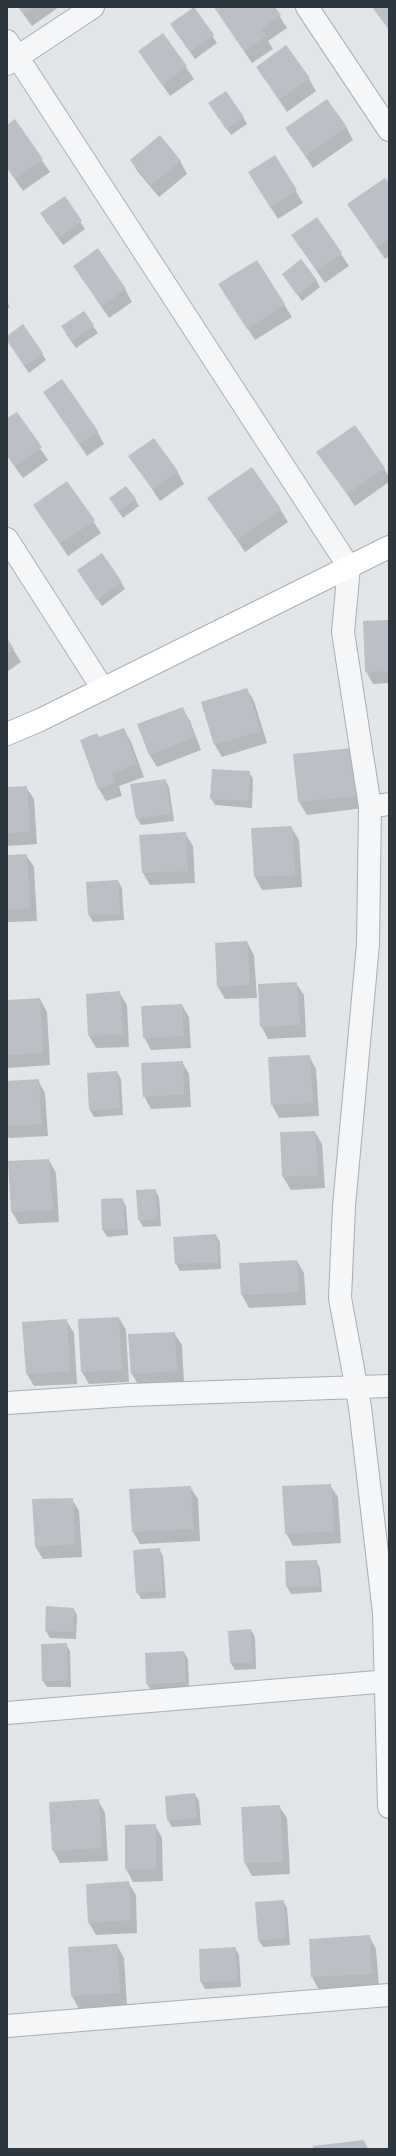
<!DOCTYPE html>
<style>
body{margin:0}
#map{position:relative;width:396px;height:2156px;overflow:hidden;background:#e2e6e9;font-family:Figtree,sans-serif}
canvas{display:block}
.frame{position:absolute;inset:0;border:8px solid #2c3740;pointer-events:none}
</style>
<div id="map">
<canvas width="396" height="2156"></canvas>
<div class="frame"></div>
</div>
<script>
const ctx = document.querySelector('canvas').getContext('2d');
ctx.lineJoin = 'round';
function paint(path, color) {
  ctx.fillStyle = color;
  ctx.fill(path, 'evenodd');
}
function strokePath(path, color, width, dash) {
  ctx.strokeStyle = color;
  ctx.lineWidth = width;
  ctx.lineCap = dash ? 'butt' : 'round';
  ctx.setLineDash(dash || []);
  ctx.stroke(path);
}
const shadow = new Path2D(`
 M 18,7 L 59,7 L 32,26 Z
 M 214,7 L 274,7 L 287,28 L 268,41 L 273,49 L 252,63 Z
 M 194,8 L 217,43 L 195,59 L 175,31 Z
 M 163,34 L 194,79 L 170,96 L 139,51 Z
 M 257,67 L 309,79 L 316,91 L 287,112 Z
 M 209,104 L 243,117 L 247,124 L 231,135 Z
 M 15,121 L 50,172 L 23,191 L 7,168 L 7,126 Z
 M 346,127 L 353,140 L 313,168 L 287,128 Z
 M 274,156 L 303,203 L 278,219 L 256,185 Z
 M 131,160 L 180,161 L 187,174 L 159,197 L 138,172 Z
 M 389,185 L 389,256 L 385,259 L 348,205 Z
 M 64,198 L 85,229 L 63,245 L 45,220 Z
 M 317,218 L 349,266 L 325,283 L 292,235 Z
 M 74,266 L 125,289 L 132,302 L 109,318 Z
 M 283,275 L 316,280 L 320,287 L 302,301 Z
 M 227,297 L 284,304 L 292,317 L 255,340 Z
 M 7,302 L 10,307 L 7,309 Z
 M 83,312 L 98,333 L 76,348 L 66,334 Z
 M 7,337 L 42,354 L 46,360 L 29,373 L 10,345 Z
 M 44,392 L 97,431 L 104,444 L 87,456 Z
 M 16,413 L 48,460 L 23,478 L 7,456 L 7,419 Z
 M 318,452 L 384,468 L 389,477 L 389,482 L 355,506 Z
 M 130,456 L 177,471 L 184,484 L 160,501 Z
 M 67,482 L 101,533 L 68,556 L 34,506 Z
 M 209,498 L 280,509 L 288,522 L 245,552 Z
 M 135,499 L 139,506 L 123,518 L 114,505 Z
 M 78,571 L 121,582 L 125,589 L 102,606 Z
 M 389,621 L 389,683 L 373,684 L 366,671 Z
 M 7,640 L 21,662 L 7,672 Z
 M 247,689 L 254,701 L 267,743 L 222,757 L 215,745 L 202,702 Z
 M 182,708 L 190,721 L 201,750 L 157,767 L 149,754 Z
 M 124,729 L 131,742 L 144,777 L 119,786 L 122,796 L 106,801 L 99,789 L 99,738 Z
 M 352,749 L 364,808 L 307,815 L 299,802 L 294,755 Z
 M 249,772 L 253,779 L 252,808 L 215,805 L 211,798 Z
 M 165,780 L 169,787 L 174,821 L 141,825 L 137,818 Z
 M 26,787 L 34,799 L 37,844 L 7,846 L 7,788 Z
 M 291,827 L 299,840 L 302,887 L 262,890 L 255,877 L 252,829 Z
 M 185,833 L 193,846 L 195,883 L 150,885 L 143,873 Z
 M 26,855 L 34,867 L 37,921 L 7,922 L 7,856 Z
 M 118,881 L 122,888 L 124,920 L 93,922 L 89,915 Z
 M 247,942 L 254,955 L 257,998 L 225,999 L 218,987 Z
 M 296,983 L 304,995 L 306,1037 L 268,1039 L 261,1026 Z
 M 119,992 L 127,1005 L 129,1047 L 96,1048 L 89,1036 Z
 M 40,999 L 47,1012 L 50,1065 L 8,1068 L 7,1001 Z
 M 182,1005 L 189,1017 L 191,1048 L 151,1050 L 144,1037 Z
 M 309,1056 L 316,1069 L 319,1116 L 279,1118 L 272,1105 L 269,1058 Z
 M 182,1062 L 189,1074 L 191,1107 L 151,1109 L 144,1096 Z
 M 117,1072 L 121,1079 L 123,1115 L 94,1117 L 90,1110 L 88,1074 Z
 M 38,1080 L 45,1093 L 48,1136 L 9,1138 L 7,1134 L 7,1082 Z
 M 315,1132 L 322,1144 L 325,1188 L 291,1190 L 283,1177 L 281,1133 Z
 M 49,1160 L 56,1173 L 59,1222 L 19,1224 L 12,1212 Z
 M 155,1190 L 159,1197 L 161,1226 L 143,1227 L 139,1220 L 137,1191 Z
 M 122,1199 L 126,1206 L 128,1235 L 107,1237 L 103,1230 Z
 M 216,1235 L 220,1242 L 221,1269 L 180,1271 L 176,1264 L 174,1238 Z
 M 297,1261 L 304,1273 L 306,1305 L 249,1308 L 242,1295 L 240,1264 Z
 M 119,1318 L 126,1330 L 129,1382 L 89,1384 L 82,1372 Z
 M 66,1320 L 74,1333 L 77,1384 L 34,1386 L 27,1374 Z
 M 174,1333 L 182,1345 L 184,1383 L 139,1386 L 132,1374 Z
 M 330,1485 L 338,1497 L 341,1543 L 293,1546 L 286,1533 Z
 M 190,1487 L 198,1499 L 200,1541 L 140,1544 L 133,1532 Z
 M 72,1499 L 79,1511 L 82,1557 L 43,1559 L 35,1546 Z
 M 159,1549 L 163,1556 L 166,1598 L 141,1599 L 137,1592 Z
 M 316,1561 L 320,1568 L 322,1592 L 291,1594 L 287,1587 Z
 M 73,1608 L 77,1615 L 76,1639 L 50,1638 L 46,1631 Z
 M 251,1630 L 255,1637 L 256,1669 L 235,1670 L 231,1663 L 229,1632 Z
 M 66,1644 L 70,1651 L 71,1687 L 47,1687 L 43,1681 Z
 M 184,1652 L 188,1659 L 189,1689 L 151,1690 L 147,1684 Z
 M 195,1794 L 199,1801 L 201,1825 L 172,1827 L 168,1820 Z
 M 98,1800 L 105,1813 L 108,1861 L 60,1863 L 53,1850 Z
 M 279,1806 L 287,1818 L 290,1874 L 252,1876 L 245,1863 L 242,1808 Z
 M 155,1825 L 162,1838 L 163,1881 L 133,1882 L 126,1869 Z
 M 128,1882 L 136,1895 L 137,1933 L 96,1935 L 89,1923 Z
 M 283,1901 L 287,1908 L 290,1945 L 263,1947 L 259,1941 Z
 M 369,1936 L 376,1949 L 379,1987 L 319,1990 L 312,1977 L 310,1940 Z
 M 117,1945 L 124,1958 L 127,2006 L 79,2009 L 72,1996 Z
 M 235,1948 L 239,1955 L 241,1987 L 205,1989 L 201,1982 Z
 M 364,2141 L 368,2149 L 314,2149 Z`);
const building = new Path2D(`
 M 19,7 L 34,7 L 24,14 Z
 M 194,7 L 214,35 L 190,52 L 170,24 Z
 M 214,7 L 275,7 L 281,15 L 261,29 L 266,36 L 244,51 Z
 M 372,7 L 389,7 L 389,30 Z
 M 163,33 L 187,66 L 162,85 L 138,51 Z
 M 286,45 L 310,78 L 279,100 L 256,67 Z
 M 226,91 L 244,117 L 226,129 L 208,103 Z
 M 327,99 L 347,127 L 305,156 L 285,128 Z
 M 15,119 L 43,159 L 15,179 L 7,168 L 7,125 Z
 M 160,135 L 181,161 L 151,185 L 130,160 Z
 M 275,155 L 297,190 L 270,207 L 248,172 Z
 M 385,178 L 389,183 L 389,239 L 377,247 L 347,204 Z
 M 65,196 L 82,221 L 58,238 L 40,213 Z
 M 317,217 L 342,253 L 317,271 L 291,235 Z
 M 98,248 L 126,289 L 101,306 L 73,266 Z
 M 301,259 L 317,280 L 297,295 L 282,274 Z
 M 257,260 L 285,304 L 247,329 L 218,284 Z
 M 84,311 L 94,325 L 72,342 L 61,326 Z
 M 23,324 L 43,353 L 25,366 L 7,341 L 7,336 Z
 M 62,379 L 98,431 L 79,444 L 43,392 Z
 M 17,412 L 42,447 L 15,466 L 7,455 L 7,418 Z
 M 355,425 L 385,468 L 347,494 L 316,452 Z
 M 154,438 L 178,471 L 152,489 L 128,456 Z
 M 252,467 L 281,509 L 237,540 L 207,498 Z
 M 67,481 L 95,520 L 60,544 L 33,505 Z
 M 126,486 L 136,499 L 118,511 L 109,498 Z
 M 102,553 L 122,582 L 97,600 L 77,570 Z
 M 389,620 L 389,671 L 365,672 L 363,621 Z
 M 7,638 L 14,649 L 7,654 Z
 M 247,688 L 261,731 L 214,745 L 201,702 Z
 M 183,707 L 195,737 L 149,755 L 137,724 Z
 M 124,728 L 137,764 L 112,773 L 115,783 L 98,789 L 80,740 L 97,733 L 99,737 Z
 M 352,748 L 358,796 L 298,802 L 293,754 Z
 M 212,769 L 250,771 L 248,801 L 210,799 Z
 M 166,779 L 170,814 L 136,819 L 130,784 Z
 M 27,786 L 30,832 L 7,833 L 7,787 Z
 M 292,826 L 295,875 L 254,877 L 251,828 Z
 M 186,832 L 188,871 L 142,873 L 139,835 Z
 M 27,854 L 30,908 L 7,910 L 7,855 Z
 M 118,880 L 120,914 L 88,915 L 86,882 Z
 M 247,941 L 250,985 L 217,987 L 215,943 Z
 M 297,982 L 300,1025 L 260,1027 L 258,984 Z
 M 120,991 L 123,1034 L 88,1036 L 86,994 Z
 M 40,998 L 43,1053 L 7,1055 L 7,1000 Z
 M 182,1004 L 184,1036 L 143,1038 L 141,1006 Z
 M 310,1055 L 313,1103 L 271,1105 L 268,1057 Z
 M 183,1061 L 184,1094 L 143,1097 L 141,1063 Z
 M 117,1071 L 120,1108 L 89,1110 L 87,1073 Z
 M 39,1079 L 41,1124 L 7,1126 L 7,1081 Z
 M 315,1131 L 318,1175 L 282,1177 L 280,1132 Z
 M 49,1159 L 53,1210 L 11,1212 L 8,1161 Z
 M 156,1189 L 157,1219 L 138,1220 L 136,1190 Z
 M 123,1198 L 125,1229 L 102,1230 L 101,1199 Z
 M 216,1234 L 218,1262 L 175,1264 L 173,1237 Z
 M 297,1260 L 299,1292 L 241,1295 L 239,1263 Z
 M 119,1317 L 122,1370 L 81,1372 L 78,1319 Z
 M 67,1319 L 70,1371 L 26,1374 L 22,1322 Z
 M 175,1332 L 177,1371 L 131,1374 L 128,1334 Z
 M 331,1484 L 334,1531 L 285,1534 L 282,1486 Z
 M 191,1486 L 193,1529 L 132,1532 L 129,1489 Z
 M 73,1498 L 75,1544 L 35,1547 L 32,1499 Z
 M 160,1548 L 163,1591 L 136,1593 L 133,1550 Z
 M 317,1560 L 319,1586 L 286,1587 L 285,1561 Z
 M 46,1606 L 74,1608 L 73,1632 L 45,1631 Z
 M 251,1629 L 253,1663 L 230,1663 L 228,1631 Z
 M 67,1643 L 68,1680 L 42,1681 L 41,1644 Z
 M 184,1651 L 186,1682 L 146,1684 L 145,1653 Z
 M 195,1793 L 197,1818 L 167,1821 L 165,1796 Z
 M 99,1799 L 102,1848 L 52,1851 L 49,1802 Z
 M 280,1805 L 283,1862 L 244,1863 L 241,1807 Z
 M 156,1824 L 156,1869 L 125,1869 L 125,1825 Z
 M 129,1881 L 131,1920 L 88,1923 L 86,1884 Z
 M 284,1900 L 286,1938 L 258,1941 L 255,1902 Z
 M 370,1935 L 372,1974 L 311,1977 L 309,1939 Z
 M 117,1944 L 120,1993 L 71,1996 L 68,1947 Z
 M 236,1947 L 237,1981 L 200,1982 L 199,1949 Z
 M 364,2140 L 365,2149 L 313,2149 L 313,2146 Z`);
const street = new Path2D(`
 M 307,7 L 389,130
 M 7,41 L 349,567 L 343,632 L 370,807 L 368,944 L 344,1206 L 340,1298 L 360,1407 L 384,1613 L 389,1807
 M 7,64 L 93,7
 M 7,539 L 103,689
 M 370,807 L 389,804
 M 7,1403 L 129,1395 L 389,1386
 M 7,1713 L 389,1681
 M 7,2026 L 389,1995`);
const secondary = new Path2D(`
 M 7,734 L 40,720 L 389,547`);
paint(shadow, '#0003');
paint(building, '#bac0c6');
strokePath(street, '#a8aeb3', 24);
strokePath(secondary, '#a8aeb3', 24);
strokePath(street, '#f5f6f8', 22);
strokePath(secondary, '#fff', 22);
</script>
